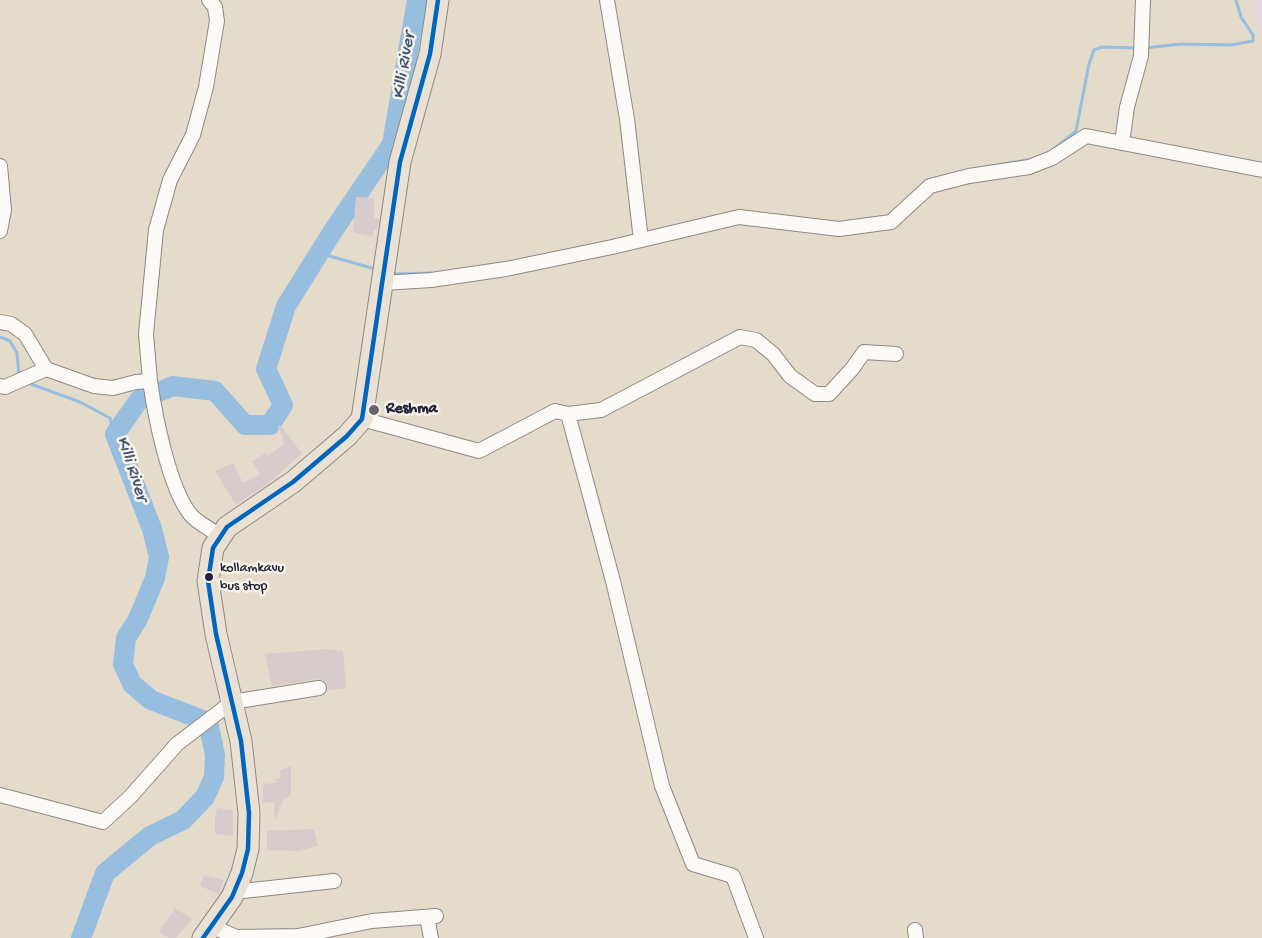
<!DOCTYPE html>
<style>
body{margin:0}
canvas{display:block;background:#e4dbca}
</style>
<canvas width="1262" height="938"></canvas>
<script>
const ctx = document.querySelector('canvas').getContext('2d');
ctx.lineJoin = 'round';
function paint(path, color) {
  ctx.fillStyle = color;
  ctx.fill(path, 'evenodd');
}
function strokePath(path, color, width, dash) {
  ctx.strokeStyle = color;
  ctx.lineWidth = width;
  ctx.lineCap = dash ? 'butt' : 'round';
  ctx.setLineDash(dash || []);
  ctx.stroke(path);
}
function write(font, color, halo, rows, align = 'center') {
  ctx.font = font + ' "Gochi Hand",sans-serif';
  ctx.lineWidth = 5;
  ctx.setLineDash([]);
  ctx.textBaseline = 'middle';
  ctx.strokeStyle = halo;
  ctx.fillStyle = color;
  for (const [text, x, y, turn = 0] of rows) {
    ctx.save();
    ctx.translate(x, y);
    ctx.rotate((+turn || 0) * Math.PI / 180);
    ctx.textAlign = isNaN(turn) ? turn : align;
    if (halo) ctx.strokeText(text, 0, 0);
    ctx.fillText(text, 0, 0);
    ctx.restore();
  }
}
const built = new Path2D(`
 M 1252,0 L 1262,0 L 1262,41 Z`);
const stream = new Path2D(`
 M 1145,48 L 1181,44 L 1231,45 L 1253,41 L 1253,35 L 1241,17 L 1236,0
 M 1050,152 L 1076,131 L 1089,64 L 1094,50 L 1102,47 L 1138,48
 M 974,169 L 1033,159
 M 319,253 L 375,269
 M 394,274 L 431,273
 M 0,337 L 10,341 L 17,353 L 19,375
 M 28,383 L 80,402 L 110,418 L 115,434`);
const river = new Path2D(`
 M 81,938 L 105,873 L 150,836 L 183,820 L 205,797 L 214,777 L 215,755 L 208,722 L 151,700 L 132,684 L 123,664 L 126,638 L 138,619 L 155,578 L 159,557 L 152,529 L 115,434 L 139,400 L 173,386 L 215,391 L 245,425 L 270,425 L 283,405 L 266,369 L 286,306 L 333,231 L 392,144 L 417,0`);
const building = new Path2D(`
 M 356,197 L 374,198 L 374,218 L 379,219 L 377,230 L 374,230 L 372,236 L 353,232 Z
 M 280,425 L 302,453 L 273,480 L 236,505 L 215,471 L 233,463 L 243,483 L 260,474 L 252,461 L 266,453 L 268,456 L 284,443 L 278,426 Z
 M 328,649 L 343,651 L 346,688 L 328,690 L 326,682 L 318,679 L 272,686 L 265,654 Z
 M 291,766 L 291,794 L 283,800 L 275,820 L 274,802 L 263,803 L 263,784 L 276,783 L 275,779 L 281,778 L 280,770 Z
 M 217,808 L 233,810 L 233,836 L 215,834 L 215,819 Z
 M 314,829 L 318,846 L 297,851 L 267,850 L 267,831 Z
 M 204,876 L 224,880 L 219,894 L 200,886 Z
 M 175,908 L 192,919 L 176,938 L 169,938 L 159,932 Z`);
const minor = new Path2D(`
 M 607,0 L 627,119 L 641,240
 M 1122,143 L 1127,107 L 1141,56 L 1143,0
 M 0,166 L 4,210 L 0,231
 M 383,283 L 431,280 L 506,269 L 612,247 L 739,217 L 839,229 L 891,222 L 930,186 L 969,176 L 1029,167 L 1052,158 L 1086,136 L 1262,170
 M 0,322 L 11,324 L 25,334 L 46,369 L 94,386 L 113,388 L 136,382 L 150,381 C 155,416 169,487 190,514 C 197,523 211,529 220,536
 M 150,381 L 146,334 L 156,230 L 170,180 L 193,135 L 206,87 L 217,21 L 215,7 L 209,0
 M 0,386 L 5,387 L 46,369
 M 568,414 L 601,410 L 740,337 L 756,340 L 773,354 L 790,376 L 815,394 L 829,394 L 852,369 L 864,352 L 896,354
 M 362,419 L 479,451 L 555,411 L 568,414 L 613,581 L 662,786 L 693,864 L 733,876 L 756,938
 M 0,795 L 103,822 L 131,796 L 177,744 L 232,702 L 319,688
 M 234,892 L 334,881
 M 427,917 L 431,938
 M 211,926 L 236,937 L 298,936 L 372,921 L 436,916
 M 915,930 L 916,938`);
const primary = new Path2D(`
 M 203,938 L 232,897 L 242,873 L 248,849 L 249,813 L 241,741 L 216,634 L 208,581 L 213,548 L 227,527 L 293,482 L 347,436 L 362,419 L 400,162 L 430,54 L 438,0`);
const bus1 = new Path2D(`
 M 203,938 L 232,897 L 242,873 L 248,849 L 249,813 L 241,741 L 216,634 L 208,581 L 213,548 L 227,527 L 293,482 L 347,436 L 362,419 L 400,162 L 430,54 L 438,0`);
const markers = [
 [374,410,6,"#66636d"],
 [209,577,5,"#22223b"]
];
const busNames = [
 ["kollamkavu",220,569],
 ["bus stop",220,587]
];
const poiNames = [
 ["Reshma",386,410]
];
const waterNames = [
 ["Killi River",405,66,-80],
 ["Killi River",131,469,72]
];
paint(built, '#e3d7e1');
strokePath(stream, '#98bedf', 3);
strokePath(river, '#98bedf', 20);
paint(building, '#d7cccb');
strokePath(minor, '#8d8883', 16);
strokePath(primary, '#8d8883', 23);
strokePath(minor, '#fbfaf7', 14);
strokePath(primary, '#eae1d5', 21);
strokePath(bus1, '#0065bd', 4.5);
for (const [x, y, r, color] of markers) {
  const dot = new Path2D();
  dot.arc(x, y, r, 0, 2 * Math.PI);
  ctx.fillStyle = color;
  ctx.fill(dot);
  strokePath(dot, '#f7f3e8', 2);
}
write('14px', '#22223b', '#f7f3e8', busNames, 'left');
write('bold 16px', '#22223b', '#f7f3e8', poiNames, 'left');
write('italic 18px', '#405478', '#f7f3e8', waterNames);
</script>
